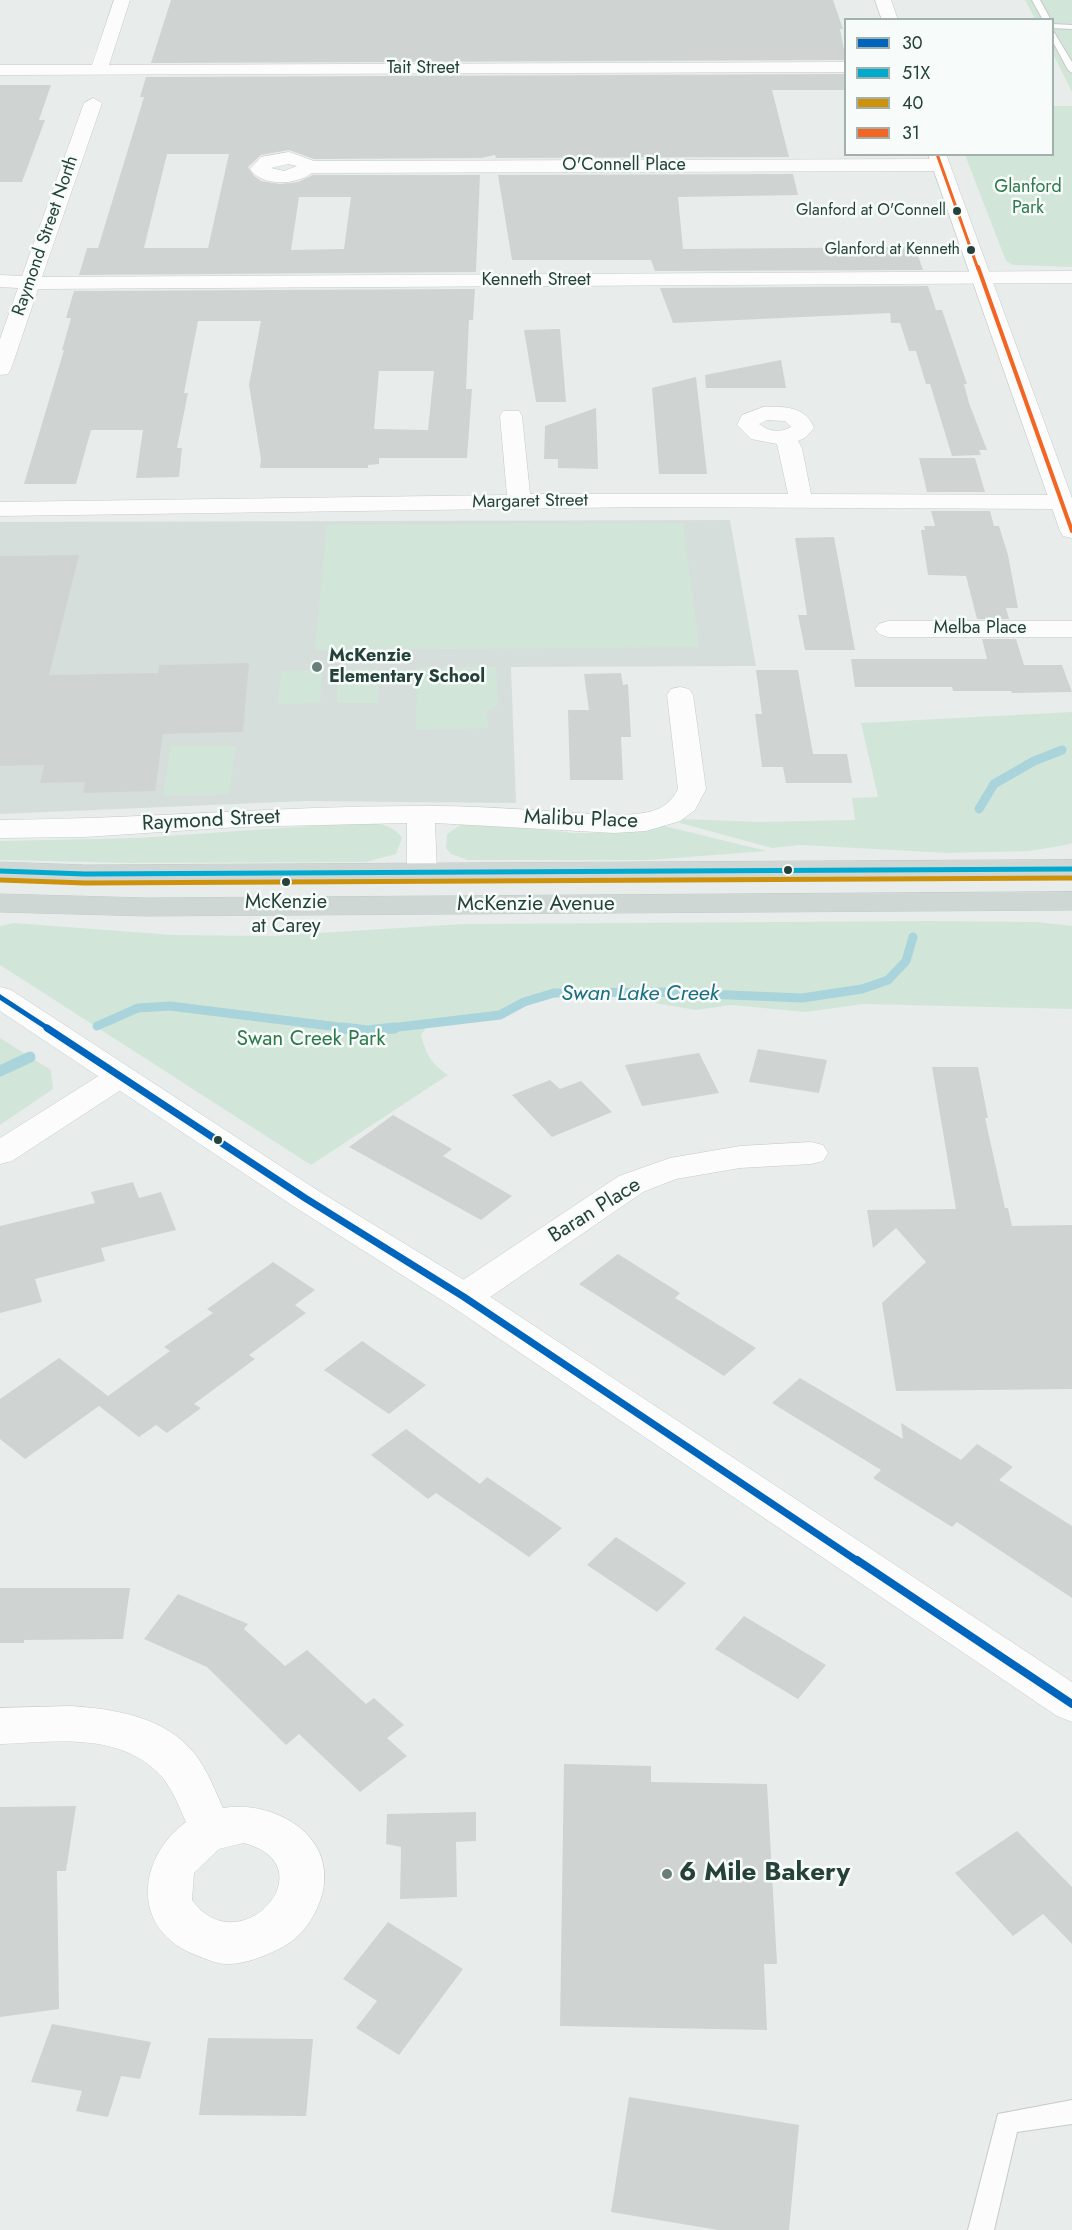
<!DOCTYPE html>
<style>
body{margin:0}
#map{position:relative;width:1072px;height:2230px;overflow:hidden;background:#e8edeb;font-family:Jost,sans-serif}
canvas{display:block}
.legend{position:absolute;left:844px;top:18px;width:210px;height:138px;box-sizing:border-box;background:#f7fbf9;border:2px solid #a3b1ad;margin:0;padding:8px 10px;list-style:none;font-size:18px;color:#24423a}
.legend li{display:flex;align-items:center;gap:12px;height:30px}
.legend b{width:30px;border:2px solid #a3b1ad}
</style>
<div id="map">
<canvas width="1072" height="2230"></canvas>
<ul class="legend">
<li><b style="height:8px;background:#0065bd"></b>30</li>
<li><b style="height:8px;background:#00a9ce"></b>51X</li>
<li><b style="height:8px;background:#cd920c"></b>40</li>
<li><b style="height:8px;background:#f26522"></b>31</li>
</ul>
</div>
<script>
const ctx = document.querySelector('canvas').getContext('2d');
ctx.lineJoin = 'round';
function paint(path, color) {
  ctx.fillStyle = color;
  ctx.fill(path, 'evenodd');
}
function strokePath(path, color, width, dash) {
  ctx.strokeStyle = color;
  ctx.lineWidth = width;
  ctx.lineCap = dash ? 'butt' : 'round';
  ctx.setLineDash(dash || []);
  ctx.stroke(path);
}
function write(font, color, halo, rows, align = 'center') {
  ctx.font = font + ' Jost,sans-serif';
  ctx.lineWidth = 5;
  ctx.setLineDash([]);
  ctx.textBaseline = 'middle';
  ctx.strokeStyle = halo;
  ctx.fillStyle = color;
  for (const [text, x, y, turn = 0] of rows) {
    ctx.save();
    ctx.translate(x, y);
    ctx.rotate((+turn || 0) * Math.PI / 180);
    ctx.textAlign = isNaN(turn) ? turn : align;
    if (halo) ctx.strokeText(text, 0, 0);
    ctx.fillText(text, 0, 0);
    ctx.restore();
  }
}
const built = new Path2D(`
 M 730,520 L 756,666 L 511,667 L 516,803 L 306,801 L 0,814 L 0,522 Z`);
const green = new Path2D(`
 M 1025,0 L 1072,0 L 1072,92 L 1053,54 L 1052,20 L 1035,19 Z
 M 1053,106 L 1072,106 L 1072,267 L 1013,265 L 1006,261 L 965,155 L 1052,154 Z
 M 683,523 L 699,647 L 315,650 L 327,525 Z
 M 496,667 L 498,705 L 487,711 L 488,728 L 416,730 L 417,668 Z
 M 380,669 L 378,703 L 337,703 L 338,670 Z
 M 322,670 L 320,703 L 278,704 L 281,671 Z
 M 1072,712 L 1072,843 L 1066,845 L 1029,851 L 948,853 L 800,845 L 772,848 L 680,823 L 679,819 L 760,822 L 855,820 L 852,798 L 878,797 L 861,723 Z
 M 171,746 L 236,746 L 229,794 L 163,795 Z
 M 368,822 C 382,824 394,826 402,838 L 396,854 L 366,862 L 129,863 L 0,860 L 0,841 L 137,838 Z
 M 462,824 L 516,826 L 573,833 L 610,833 L 660,825 L 767,851 L 649,860 L 468,860 L 451,854 L 446,848 L 447,834 Z
 M 930,921 L 1037,922 L 1072,926 L 1072,1009 L 863,1004 L 806,1012 L 731,1005 L 696,1010 L 601,994 L 554,993 L 524,1002 L 500,1015 L 428,1025 L 421,1035 C 427,1056 430,1062 448,1075 L 311,1165 L 0,965 L 0,926 L 14,923 L 173,935 L 271,936 L 463,924 Z
 M 0,1038 L 51,1070 L 53,1089 L 0,1125 Z`);
const streamFar1 = new Path2D(`
 M 979,809 L 994,784 L 1034,761 L 1062,750
 M 97,1026 L 138,1008 L 170,1006 L 355,1029
 M 382,1029 L 500,1015 L 524,1002 L 554,993 L 658,992 L 802,998 L 862,989 L 888,980 L 906,961 L 913,937`);
const stream = new Path2D(`
 M 343,1028 L 368,1031 L 394,1028
 M 0,1071 L 30,1057`);
const building = new Path2D(`
 M 171,0 L 833,0 L 843,29 L 840,29 L 846,60 L 151,63 Z
 M 846,74 L 846,90 L 772,90 L 789,157 L 496,158 L 495,155 L 481,158 L 314,159 L 289,150 L 261,155 L 248,167 L 254,176 L 261,181 L 280,184 L 298,182 L 313,175 L 480,175 L 476,272 L 79,275 L 87,248 L 98,248 L 144,97 L 140,97 L 146,77 ZM 167,154 L 229,154 L 208,248 L 144,248 ZM 299,197 L 351,197 L 344,249 L 291,250 Z
 M 0,85 L 51,85 L 39,120 L 45,120 L 22,182 L 0,182 Z
 M 793,174 L 798,195 L 678,197 L 683,249 L 915,247 L 923,270 L 655,271 L 651,260 L 512,260 L 498,175 Z
 M 928,286 L 936,310 L 942,310 L 967,384 L 964,384 L 969,403 L 987,450 L 979,450 L 981,455 L 952,456 L 930,384 L 926,384 L 916,351 L 909,351 L 900,323 L 891,323 L 890,313 L 673,323 L 660,288 Z
 M 475,289 L 473,320 L 469,320 L 466,389 L 472,389 L 467,458 L 379,458 L 379,464 L 368,465 L 368,468 L 260,468 L 261,459 L 249,385 L 261,321 L 198,321 L 184,393 L 188,393 L 177,448 L 182,448 L 179,477 L 136,478 L 143,430 L 91,430 L 76,484 L 24,484 L 64,350 L 62,350 L 71,318 L 66,318 L 74,291 ZM 379,371 L 434,371 L 428,430 L 374,429 Z
 M 560,329 L 566,402 L 536,402 L 524,330 Z
 M 781,360 L 786,388 L 706,388 L 705,375 Z
 M 696,377 L 707,474 L 659,474 L 652,388 Z
 M 596,408 L 598,469 L 558,468 L 558,459 L 544,459 L 545,426 Z
 M 919,458 L 975,458 L 985,492 L 927,492 Z
 M 931,511 L 990,511 L 994,526 L 999,526 L 1008,555 L 1018,608 L 1006,608 L 1009,619 L 977,619 L 966,576 L 928,575 L 921,530 L 925,530 L 924,526 L 935,526 Z
 M 834,537 L 855,650 L 805,650 L 798,615 L 807,615 L 795,538 Z
 M 79,555 L 49,675 L 158,673 L 159,665 L 249,663 L 243,732 L 163,734 L 155,791 L 83,793 L 85,782 L 40,783 L 44,765 L 0,766 L 0,556 Z
 M 982,639 L 1016,639 L 1024,665 L 1062,665 L 1072,692 L 1012,693 L 1011,691 L 953,691 L 952,687 L 855,687 L 851,659 L 987,659 Z
 M 756,670 L 798,670 L 813,754 L 847,754 L 852,783 L 786,783 L 783,767 L 762,767 L 755,714 L 762,714 Z
 M 621,673 L 623,685 L 628,684 L 631,737 L 621,737 L 623,780 L 570,780 L 568,710 L 589,710 L 584,674 Z
 M 758,1049 L 827,1060 L 819,1093 L 749,1082 Z
 M 699,1053 L 719,1093 L 642,1106 L 625,1065 Z
 M 932,1067 L 978,1067 L 988,1118 L 985,1118 L 1005,1208 L 1008,1208 L 1012,1226 L 1072,1225 L 1072,1389 L 896,1391 L 882,1303 L 926,1262 L 896,1228 L 873,1248 L 867,1210 L 956,1209 Z
 M 550,1080 L 560,1089 L 581,1081 L 612,1112 L 552,1137 L 512,1095 Z
 M 393,1115 L 452,1149 L 443,1156 L 512,1196 L 481,1220 L 349,1147 Z
 M 133,1182 L 139,1198 L 161,1192 L 176,1230 L 101,1248 L 105,1261 L 35,1279 L 42,1302 L 0,1313 L 0,1226 L 95,1203 L 91,1192 Z
 M 618,1254 L 680,1293 L 675,1298 L 756,1348 L 724,1376 L 579,1284 Z
 M 273,1262 L 315,1290 L 295,1305 L 306,1313 L 249,1355 L 255,1359 L 194,1404 L 201,1408 L 167,1433 L 156,1425 L 139,1437 L 99,1406 L 25,1459 L 0,1439 L 0,1399 L 59,1358 L 108,1396 L 170,1351 L 164,1347 L 213,1313 L 207,1309 Z
 M 362,1341 L 426,1385 L 389,1414 L 324,1370 Z
 M 800,1378 L 903,1439 L 901,1423 L 961,1460 L 977,1444 L 1013,1467 L 999,1480 L 1072,1526 L 1072,1598 L 957,1522 L 952,1527 L 873,1478 L 881,1470 L 772,1403 Z
 M 406,1429 L 480,1484 L 487,1477 L 562,1528 L 529,1557 L 436,1493 L 428,1499 L 371,1455 Z
 M 616,1537 L 686,1583 L 657,1612 L 587,1565 Z
 M 0,1588 L 130,1588 L 123,1639 L 24,1640 L 24,1643 L 0,1643 Z
 M 178,1594 L 248,1624 L 244,1629 L 285,1666 L 307,1650 L 366,1704 L 374,1698 L 404,1725 L 387,1738 L 407,1756 L 360,1792 L 299,1734 L 286,1745 L 207,1667 L 144,1639 Z
 M 744,1616 L 826,1665 L 798,1699 L 715,1649 Z
 M 564,1764 L 651,1766 L 651,1782 L 767,1784 L 777,1964 L 764,1964 L 767,2030 L 560,2026 Z
 M 76,1806 L 66,1871 L 57,1871 L 59,2009 L 0,2017 L 0,1807 Z
 M 476,1812 L 476,1841 L 456,1842 L 457,1897 L 400,1899 L 401,1847 L 386,1844 L 387,1814 Z
 M 1017,1831 L 1072,1887 L 1072,1944 L 1043,1914 L 1013,1936 L 955,1873 Z
 M 388,1922 L 463,1969 L 399,2055 L 356,2028 L 377,2001 L 343,1979 Z
 M 52,2024 L 151,2042 L 140,2079 L 121,2076 L 108,2117 L 76,2111 L 82,2091 L 31,2082 Z
 M 208,2038 L 313,2039 L 306,2116 L 199,2115 Z
 M 629,2097 L 799,2125 L 789,2230 L 718,2230 L 611,2212 Z`);
const lane = new Path2D(`
 M 1032,0 L 1040,0 L 1051,20 L 1043,20 Z
 M 1052,24 L 1072,25 L 1072,29 L 1052,28 Z
 M 1052,29 L 1072,62 L 1072,73 L 1068,70 L 1052,40 Z
 M 1072,2100 L 1072,2124 L 1017,2132 L 994,2230 L 968,2230 L 998,2114 Z`);
const street = new Path2D(`
 M 114,0 L 130,0 L 109,65 L 846,62 L 846,72 L 0,75 L 0,65 L 92,65 Z
 M 93,98 L 102,103 L 42,277 L 1072,271 L 1072,283 L 38,289 L 11,369 L 8,374 L 0,375 L 0,339 L 18,288 L 0,287 L 0,275 L 22,276 L 84,103 Z
 M 289,152 L 314,161 L 941,159 L 950,165 L 941,171 L 312,173 C 296,185 262,187 250,169 L 261,157 ZM 288,164 L 297,166 L 284,171 L 271,168 Z
 M 763,407 C 783,406 806,406 814,428 L 806,437 L 798,441 L 802,448 L 811,494 L 1061,495 L 1069,497 L 1072,503 L 1069,507 L 1061,509 L 643,507 L 0,516 L 0,502 L 507,495 L 500,416 L 503,411 L 519,411 L 522,416 L 530,494 L 788,494 L 777,444 L 751,439 L 737,425 L 742,415 ZM 767,420 L 785,421 L 791,427 C 780,433 770,432 759,424 Z
 M 888,621 L 1072,621 L 1072,637 L 888,637 L 879,634 L 875,629 L 879,624 Z
 M 680,687 L 689,689 L 693,695 L 706,789 L 695,810 L 680,821 L 646,831 L 614,833 L 435,823 L 437,873 L 432,879 L 422,882 L 412,879 L 407,873 L 407,823 L 238,827 L 85,837 L 0,838 L 0,820 C 140,819 279,806 418,806 C 483,805 549,812 614,815 C 639,814 666,815 678,789 L 667,695 L 671,689 Z
 M 119,1067 L 130,1070 L 135,1077 L 130,1084 L 12,1161 L 0,1164 L 0,1138 L 108,1070 Z
 M 811,1142 L 823,1145 L 828,1153 L 823,1161 L 811,1164 L 740,1168 L 676,1179 L 643,1192 L 477,1306 L 464,1310 L 451,1306 L 446,1297 L 451,1288 L 619,1176 L 670,1158 L 740,1146 Z
 M 71,1706 C 115,1709 166,1717 195,1754 C 207,1770 215,1790 223,1808 C 269,1800 330,1830 324,1884 C 321,1910 303,1938 279,1949 C 262,1957 246,1964 227,1964 C 217,1964 205,1959 196,1955 C 132,1931 135,1860 186,1822 C 179,1807 173,1790 162,1777 C 121,1731 56,1742 0,1744 L 0,1708 ZM 244,1843 C 330,1866 239,1966 192,1900 L 194,1873 L 219,1849 Z`);
const secondary = new Path2D(`
 M 875,0 L 891,0 L 898,20 L 882,20 Z
 M 928,154 L 946,154 L 1072,498 L 1072,538 L 1063,536 L 1060,531 Z
 M 0,987 L 11,990 L 317,1190 L 477,1288 L 1072,1682 L 1072,1722 L 1057,1716 L 451,1306 L 293,1206 L 0,1011 Z`);
const primary = new Path2D(`
 M 1072,860 L 1072,878 L 85,883 L 0,880 L 0,862 L 85,865 Z
 M 1072,892 L 1072,910 L 147,916 L 0,912 L 0,894 L 147,898 Z`);
const bus1Far2 = new Path2D(`
 M 0,997 L 49,1029`);
const bus1Far1 = new Path2D(`
 M 47,1028 L 305,1198 L 464,1297 L 859,1562`);
const bus1 = new Path2D(`
 M 857,1560 L 1072,1704`);
const bus2 = new Path2D(`
 M 0,871 L 85,874 L 1072,869`);
const bus3 = new Path2D(`
 M 0,880 L 85,883 L 1072,878`);
const bus4Far1 = new Path2D(`
 M 937,154 L 978,269`);
const bus4 = new Path2D(`
 M 978,267 L 1072,531`);
const markers = [
 [957,211,5,"#24423a"],
 [971,250,5,"#24423a"],
 [317,667,6,"#697e78"],
 [788,870,5,"#24423a"],
 [286,882,5,"#24423a"],
 [218,1140,5,"#24423a"],
 [667,1874,6,"#697e78"]
];
const farBusnames = [
 ["Glanford at O'Connell",946,211],
 ["Glanford at Kenneth",960,250]
];
const farStreetnames = [
 ["Tait Street",423,69],
 ["O'Connell Place",624,166],
 ["Raymond Street North",46,236,-71],
 ["Kenneth Street",536,281],
 ["Margaret Street",530,502,-1],
 ["Melba Place",980,629]
];
const farParknames = [
 ["Glanford",1028,188],
 ["Park",1028,209]
];
const farPoinames = [
 ["McKenzie",329,657],
 ["Elementary School",329,678]
];
const busNames = [
 ["McKenzie",286,903],
 ["at Carey",286,927]
];
const streetNames = [
 ["Malibu Place",581,820,2],
 ["Raymond Street",211,821,-3],
 ["McKenzie Avenue",536,905],
 ["Baran Place",595,1211,-32]
];
const parkNames = [
 ["Swan Creek Park",311,1040]
];
const waterNames = [
 ["Swan Lake Creek",640,995]
];
const nearPoinames = [
 ["6 Mile Bakery",679,1874]
];
paint(built, '#d6dedb');
paint(green, '#d1e6d8');
strokePath(streamFar1, '#a9d4db', 9);
strokePath(stream, '#a9d4db', 11);
paint(building, '#cfd4d2');
strokePath(lane, '#c5cac8', 2);
strokePath(street, '#c5cac8', 1);
strokePath(secondary, '#c3cbc8', 1);
strokePath(primary, '#c3ccc9', 1);
paint(lane, '#fcfcfc');
paint(street, '#fcfcfc');
paint(secondary, '#fcfcfc');
paint(primary, '#cfd7d5');
strokePath(bus1Far2, '#0065bd', 5);
strokePath(bus1Far1, '#0065bd', 7);
strokePath(bus1, '#0065bd', 8);
strokePath(bus2, '#00a9ce', 5);
strokePath(bus3, '#cd920c', 5);
strokePath(bus4Far1, '#f26522', 3);
strokePath(bus4, '#f26522', 4);
for (const [x, y, r, color] of markers) {
  const dot = new Path2D();
  dot.arc(x, y, r, 0, 2 * Math.PI);
  ctx.fillStyle = color;
  ctx.fill(dot);
  strokePath(dot, '#f7fbf9', 2);
}
write('16px', '#24423a', '#f7fbf9', farBusnames, 'right');
write('18px', '#24423a', '#f7fbf9', farStreetnames);
write('18px', '#2d7a4b', '#f7fbf9', farParknames);
write('bold 18px', '#24423a', '#f7fbf9', farPoinames, 'left');
write('20px', '#24423a', '#f7fbf9', busNames);
write('21px', '#24423a', '#f7fbf9', streetNames);
write('21px', '#2d7a4b', '#f7fbf9', parkNames);
write('italic 22px', '#1c6f80', '#f7fbf9', waterNames);
write('bold 26px', '#24423a', '#f7fbf9', nearPoinames, 'left');
</script>
